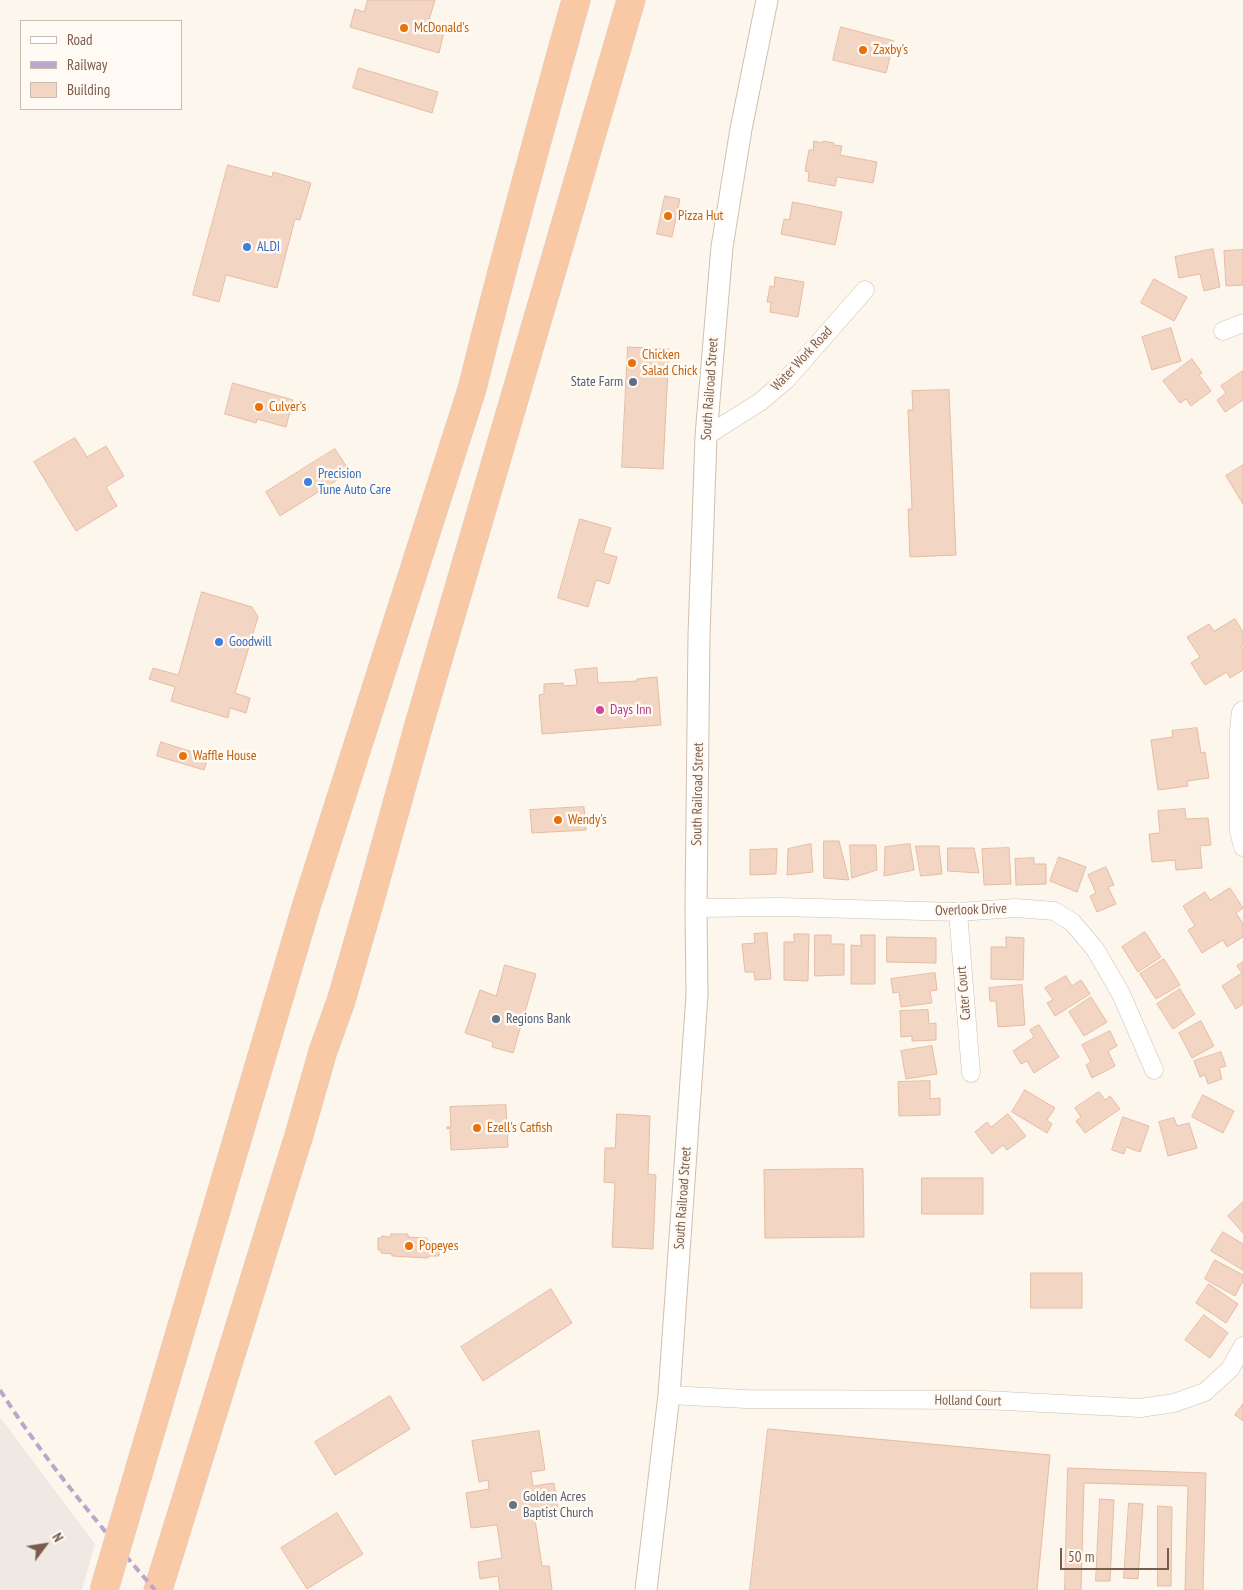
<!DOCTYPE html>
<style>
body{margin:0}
#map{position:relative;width:1243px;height:1590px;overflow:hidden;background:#fdf6ec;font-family:"PT Sans Narrow",sans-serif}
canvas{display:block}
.legend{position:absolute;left:20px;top:20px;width:162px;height:90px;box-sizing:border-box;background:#fffaf3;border:1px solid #cabbb1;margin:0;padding:6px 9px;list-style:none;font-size:15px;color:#7a5c4d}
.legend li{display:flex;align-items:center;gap:10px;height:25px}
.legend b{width:25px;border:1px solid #cabbb1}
.north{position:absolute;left:20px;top:1520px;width:50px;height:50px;-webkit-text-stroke:4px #fffaf3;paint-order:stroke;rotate:59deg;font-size:14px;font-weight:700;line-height:20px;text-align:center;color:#7a5c4d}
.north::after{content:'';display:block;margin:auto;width:18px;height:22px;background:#7a5c4d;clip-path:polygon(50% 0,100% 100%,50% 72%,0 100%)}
.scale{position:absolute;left:1060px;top:1548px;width:109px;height:22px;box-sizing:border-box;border:2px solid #7a5c4d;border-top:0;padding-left:6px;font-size:15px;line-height:18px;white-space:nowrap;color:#7a5c4d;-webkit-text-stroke:4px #fffaf3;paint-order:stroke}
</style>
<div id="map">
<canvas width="1243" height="1590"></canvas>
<ul class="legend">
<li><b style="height:6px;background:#fff"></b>Road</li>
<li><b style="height:6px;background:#b9a8c9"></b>Railway</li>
<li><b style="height:14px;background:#f3d5c3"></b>Building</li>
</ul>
<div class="north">N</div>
<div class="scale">50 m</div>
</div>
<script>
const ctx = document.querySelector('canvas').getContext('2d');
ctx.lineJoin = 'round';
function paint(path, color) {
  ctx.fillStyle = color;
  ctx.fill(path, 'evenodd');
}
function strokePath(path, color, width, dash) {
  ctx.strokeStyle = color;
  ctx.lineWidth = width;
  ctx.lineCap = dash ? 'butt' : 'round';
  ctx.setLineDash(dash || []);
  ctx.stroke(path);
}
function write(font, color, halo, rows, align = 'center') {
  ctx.font = font + ' "PT Sans Narrow",sans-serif';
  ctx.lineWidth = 5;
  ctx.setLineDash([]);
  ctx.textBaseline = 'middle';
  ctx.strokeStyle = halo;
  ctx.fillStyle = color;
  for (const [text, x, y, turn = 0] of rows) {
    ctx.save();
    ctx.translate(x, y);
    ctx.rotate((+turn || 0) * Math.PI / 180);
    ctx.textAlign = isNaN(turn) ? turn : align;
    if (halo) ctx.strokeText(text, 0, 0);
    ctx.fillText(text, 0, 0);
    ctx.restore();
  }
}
const industrial = new Path2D(`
 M 0,1417 L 95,1544 L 82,1590 L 0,1590 Z`);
const building = new Path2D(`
 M 368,0 L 435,0 L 428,23 L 445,28 L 439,53 L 350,27 L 355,9 L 364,12 Z
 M 841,27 L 894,41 L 886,73 L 833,60 Z
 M 359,68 L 438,92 L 432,113 L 353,88 Z
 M 814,141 L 822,143 L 823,141 L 834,143 L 834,145 L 842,146 L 840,155 L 877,162 L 873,183 L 837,177 L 835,186 L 808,181 L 809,172 L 805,171 L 809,150 L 813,150 Z
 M 228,165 L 272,177 L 273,172 L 311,183 L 300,220 L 295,219 L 277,288 L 226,275 L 219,302 L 193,295 Z
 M 665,196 L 680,199 L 672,237 L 657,234 Z
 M 793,202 L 842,212 L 835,245 L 781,234 L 784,219 L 789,220 Z
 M 1213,249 L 1220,287 L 1204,291 L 1200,274 L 1179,278 L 1175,257 Z
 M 1243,250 L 1243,285 L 1226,286 L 1224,251 Z
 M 775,277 L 804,282 L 798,317 L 770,312 L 771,302 L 767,302 L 770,286 L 774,287 Z
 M 1154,279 L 1187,297 L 1174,321 L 1141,303 Z
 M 1171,328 L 1181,361 L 1152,370 L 1142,337 Z
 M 628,347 L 669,349 L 663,469 L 622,467 Z
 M 1192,359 L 1202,373 L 1199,375 L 1211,391 L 1191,406 L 1186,399 L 1180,403 L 1163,381 Z
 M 1243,371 L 1243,400 L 1225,412 L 1217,400 L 1226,393 L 1221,386 Z
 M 233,383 L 293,400 L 286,427 L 257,419 L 256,423 L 225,414 Z
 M 949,390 L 956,555 L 910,557 L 908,509 L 912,509 L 908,410 L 913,410 L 912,391 Z
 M 75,438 L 87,457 L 106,446 L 124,476 L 106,487 L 117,506 L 76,531 L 34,462 Z
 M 335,449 L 350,472 L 280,516 L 266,492 Z
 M 1243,465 L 1243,504 L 1226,476 Z
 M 580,519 L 611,528 L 603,553 L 617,557 L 609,584 L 596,580 L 588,607 L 558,598 Z
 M 202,592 L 252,607 L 258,617 L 235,693 L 250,698 L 246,713 L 230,708 L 228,718 L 171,701 L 175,687 L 149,679 L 153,668 L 178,675 Z
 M 1235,619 L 1243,632 L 1243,645 L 1241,646 L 1243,650 L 1243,670 L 1230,678 L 1227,672 L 1205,685 L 1191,663 L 1200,657 L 1187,637 L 1209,624 L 1214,631 Z
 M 597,668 L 598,683 L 637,681 L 637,679 L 657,677 L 661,725 L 542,734 L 539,695 L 544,694 L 544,684 L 563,683 L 564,686 L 577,685 L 575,670 Z
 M 1197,728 L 1201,753 L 1205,752 L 1209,778 L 1187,781 L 1188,786 L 1158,790 L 1151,740 L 1173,737 L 1172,731 Z
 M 161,742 L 208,757 L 204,770 L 157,756 Z
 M 584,807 L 586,830 L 532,833 L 530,810 Z
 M 1185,809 L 1186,819 L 1208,818 L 1211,845 L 1200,846 L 1202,868 L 1176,870 L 1175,860 L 1152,862 L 1149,834 L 1160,833 L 1158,811 Z
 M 824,841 L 839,841 L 849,880 L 824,878 Z
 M 811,844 L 813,872 L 787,875 L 788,849 Z
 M 910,844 L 914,870 L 884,876 L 885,847 Z
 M 850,845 L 876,845 L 877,870 L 852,878 Z
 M 916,846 L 939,846 L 942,874 L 921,876 Z
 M 948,848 L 974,848 L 979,873 L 948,871 Z
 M 1009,848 L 1011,884 L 984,885 L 982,849 Z
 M 777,849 L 776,874 L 750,875 L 750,850 Z
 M 1059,857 L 1086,867 L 1077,892 L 1050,881 Z
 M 1034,858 L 1034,864 L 1046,864 L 1046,884 L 1016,885 L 1015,859 Z
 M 1106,867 L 1114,885 L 1108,887 L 1116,904 L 1097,912 L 1090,896 L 1096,893 L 1088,875 Z
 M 1230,888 L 1243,908 L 1236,913 L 1243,924 L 1243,937 L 1227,947 L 1223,940 L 1202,953 L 1188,930 L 1195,926 L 1183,906 L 1205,892 L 1210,900 Z
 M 1145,932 L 1161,957 L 1138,972 L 1122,947 Z
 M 767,933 L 771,979 L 755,980 L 754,972 L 745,972 L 742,944 L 755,943 L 754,934 Z
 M 794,934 L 809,934 L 808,981 L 784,980 L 784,942 L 794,942 Z
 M 815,935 L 831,935 L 831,944 L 844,944 L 844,975 L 815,976 Z
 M 861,935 L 875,935 L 875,984 L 851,984 L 851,945 L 861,946 Z
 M 887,937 L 936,938 L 936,963 L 887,962 Z
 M 1006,937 L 1024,938 L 1023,980 L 991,979 L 991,947 L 1006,947 Z
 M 1164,959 L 1180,985 L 1156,999 L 1140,974 Z
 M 1243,962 L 1243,1004 L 1236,1009 L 1222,986 L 1242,973 L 1237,966 Z
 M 505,965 L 536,974 L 513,1053 L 492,1047 L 493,1042 L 465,1033 L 480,990 L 496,996 Z
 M 935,973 L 937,990 L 930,991 L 932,1003 L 901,1007 L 899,992 L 893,993 L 891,979 Z
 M 1066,976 L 1072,986 L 1081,980 L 1090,994 L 1055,1016 L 1047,1003 L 1053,1000 L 1045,988 Z
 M 1022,985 L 1025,1025 L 998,1027 L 996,1001 L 990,1001 L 989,988 Z
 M 1180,989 L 1195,1014 L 1173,1029 L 1157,1004 Z
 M 1091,997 L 1107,1022 L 1084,1036 L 1069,1012 Z
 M 928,1010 L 929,1024 L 936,1023 L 936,1040 L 912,1041 L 912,1036 L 901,1037 L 900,1011 Z
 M 1201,1021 L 1214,1046 L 1192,1058 L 1179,1033 Z
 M 1039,1025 L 1059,1057 L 1034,1073 L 1027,1061 L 1021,1064 L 1013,1051 L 1034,1037 L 1030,1030 Z
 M 1110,1031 L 1117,1046 L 1108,1051 L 1115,1066 L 1092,1078 L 1086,1065 L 1091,1062 L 1082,1045 Z
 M 932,1046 L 937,1074 L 906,1079 L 901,1051 Z
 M 1221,1052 L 1226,1066 L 1219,1068 L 1222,1079 L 1208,1084 L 1205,1075 L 1200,1077 L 1194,1061 Z
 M 930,1081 L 930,1099 L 940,1098 L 940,1115 L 899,1116 L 898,1082 Z
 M 1025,1090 L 1055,1108 L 1047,1120 L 1052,1124 L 1047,1133 L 1012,1112 Z
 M 1099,1092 L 1105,1100 L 1110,1096 L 1120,1109 L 1085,1133 L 1076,1121 L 1081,1117 L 1075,1108 Z
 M 1203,1095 L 1234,1111 L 1223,1133 L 1192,1117 Z
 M 506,1105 L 508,1147 L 451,1150 L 450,1128 L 447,1129 L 447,1127 L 451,1127 L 450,1107 Z
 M 617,1114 L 650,1116 L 648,1174 L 656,1175 L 653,1249 L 612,1247 L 615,1183 L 604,1182 L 605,1148 L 615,1148 Z
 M 1008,1114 L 1026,1136 L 1007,1150 L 1003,1145 L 992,1154 L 975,1132 L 987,1122 L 991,1127 Z
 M 1123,1117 L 1149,1126 L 1140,1152 L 1126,1147 L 1124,1154 L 1112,1150 Z
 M 1174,1118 L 1177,1126 L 1189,1123 L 1197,1148 L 1168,1156 L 1159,1122 Z
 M 863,1169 L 864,1237 L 765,1238 L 764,1170 Z
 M 922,1178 L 983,1178 L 983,1214 L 922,1214 Z
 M 1243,1202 L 1243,1233 L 1228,1216 Z
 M 1223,1232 L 1243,1244 L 1243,1270 L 1211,1251 Z
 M 391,1234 L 408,1234 L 408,1237 L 427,1238 L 427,1241 L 440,1242 L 439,1256 L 429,1256 L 428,1258 L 392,1256 L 392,1254 L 381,1253 L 381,1250 L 378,1250 L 378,1238 L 381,1238 L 382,1236 L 390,1237 Z
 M 1215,1260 L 1243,1275 L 1243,1281 L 1235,1296 L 1205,1279 Z
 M 1031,1273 L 1082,1273 L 1082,1308 L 1031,1308 Z
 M 1209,1284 L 1238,1304 L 1226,1323 L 1196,1303 Z
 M 551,1289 L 572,1323 L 483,1381 L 461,1347 Z
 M 1204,1315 L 1228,1333 L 1210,1358 L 1185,1340 Z
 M 390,1396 L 410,1429 L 335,1475 L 315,1442 Z
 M 1243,1404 L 1243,1421 L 1235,1415 Z
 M 768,1429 L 1050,1455 L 1037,1590 L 750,1590 Z
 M 539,1431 L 545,1470 L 531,1472 L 533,1486 L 554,1483 L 559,1516 L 535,1520 L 542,1566 L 549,1566 L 552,1590 L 500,1590 L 498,1576 L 480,1579 L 478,1562 L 502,1558 L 497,1525 L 471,1528 L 466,1493 L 489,1489 L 488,1480 L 479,1482 L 472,1441 Z
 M 1068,1468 L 1206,1473 L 1203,1590 L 1185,1590 L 1188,1486 L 1084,1483 L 1081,1590 L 1065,1590 Z
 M 1100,1499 L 1114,1500 L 1110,1581 L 1096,1581 Z
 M 1129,1503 L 1143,1504 L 1138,1579 L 1124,1578 Z
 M 1158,1506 L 1172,1507 L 1171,1586 L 1158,1586 Z
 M 337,1513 L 363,1554 L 307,1589 L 281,1548 Z`);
const minor = new Path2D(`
 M 1223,331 L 1243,323
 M 706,436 L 760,402 L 786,380 L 865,290
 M 1243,710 L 1241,712 L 1239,729 L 1239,831 L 1243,847
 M 696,908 L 781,907 L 958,912 L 1016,908 L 1054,911 L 1072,922 L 1095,949 L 1121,994 L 1154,1070
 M 958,912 L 971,1073
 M 669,1395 L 746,1399 L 985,1400 L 1140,1408 L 1174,1403 L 1205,1392 L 1230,1369 L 1243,1346`);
const tertiary = new Path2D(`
 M 646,1590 L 669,1395 L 697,995 L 696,908 L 699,635 L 706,436 L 722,247 L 741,129 L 767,0`);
const trunk = new Path2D(`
 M 141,1464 L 306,907 L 472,389 C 504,259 540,129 576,0
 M 158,1590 L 299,1135 L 323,1051 L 341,1001 L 369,904 L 420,721 L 631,0`);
const rail = new Path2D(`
 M 0,1390 C 45,1461 100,1526 155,1590`);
const trunkBridge = new Path2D(`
 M 104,1590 L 141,1464`);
const markers = [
 [404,28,5,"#e8710a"],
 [863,50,5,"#e8710a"],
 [668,216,5,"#e8710a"],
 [247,247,5,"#3f7fe0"],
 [632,363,5,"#e8710a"],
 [633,382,5,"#5c6f8a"],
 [259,407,5,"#e8710a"],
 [308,482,5,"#3f7fe0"],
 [219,642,5,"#3f7fe0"],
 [600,710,5,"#d1479c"],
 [183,756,5,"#e8710a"],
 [558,820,5,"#e8710a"],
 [496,1019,5,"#5c6f8a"],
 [477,1128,5,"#e8710a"],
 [409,1246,5,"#e8710a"],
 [513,1505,5,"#6b7280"]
];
const foodNames = [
 ["McDonald's",414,28],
 ["Zaxby's",873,50],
 ["Pizza Hut",678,216],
 ["Chicken",642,355],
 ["Salad Chick",642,371],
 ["Culver's",269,407],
 ["Waffle House",193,756],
 ["Wendy's",568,820],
 ["Ezell's Catfish",487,1128],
 ["Popeyes",419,1246]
];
const shopNames = [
 ["ALDI",257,247],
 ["Precision",318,474],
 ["Tune Auto Care",318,490],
 ["Goodwill",229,642]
];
const streetNames = [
 ["Water Work Road",802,359,-47],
 ["South Railroad Street",710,389,-86],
 ["South Railroad Street",698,794,-89],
 ["Overlook Drive",971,910,-2],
 ["Cater Court",964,993,-95],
 ["South Railroad Street",683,1198,-86],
 ["Holland Court",968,1401,1]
];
const serviceNames = [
 ["State Farm",623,382],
 ["Regions Bank",506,1019,"left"]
];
const hotelNames = [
 ["Days Inn",610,710]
];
const worshipNames = [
 ["Golden Acres",523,1497],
 ["Baptist Church",523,1513]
];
paint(industrial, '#efe9e4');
paint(building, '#f3d5c3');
strokePath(building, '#e6bba3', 1);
strokePath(minor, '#d1beb0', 19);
strokePath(tertiary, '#d1beb0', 23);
strokePath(trunk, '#dad1cd', 29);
strokePath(minor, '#fff', 18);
strokePath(tertiary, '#fff', 21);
strokePath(trunk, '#f9c8a4', 28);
strokePath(rail, '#b9a8c9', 4, [8, 5]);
strokePath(trunkBridge, '#dad1cd', 29, []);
strokePath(trunkBridge, '#f9c8a4', 28);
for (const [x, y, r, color] of markers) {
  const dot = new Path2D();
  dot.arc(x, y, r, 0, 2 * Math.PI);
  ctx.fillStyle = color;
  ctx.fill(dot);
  strokePath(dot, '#fffaf3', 2);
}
write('14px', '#c56008', '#fffaf3', foodNames, 'left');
write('14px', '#366cbe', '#fffaf3', shopNames, 'left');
write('14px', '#7a5c4d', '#fffaf3', streetNames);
write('14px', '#4e5e75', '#fffaf3', serviceNames, 'right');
write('14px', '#b23c85', '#fffaf3', hotelNames, 'left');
write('14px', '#5b616d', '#fffaf3', worshipNames, 'left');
</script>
